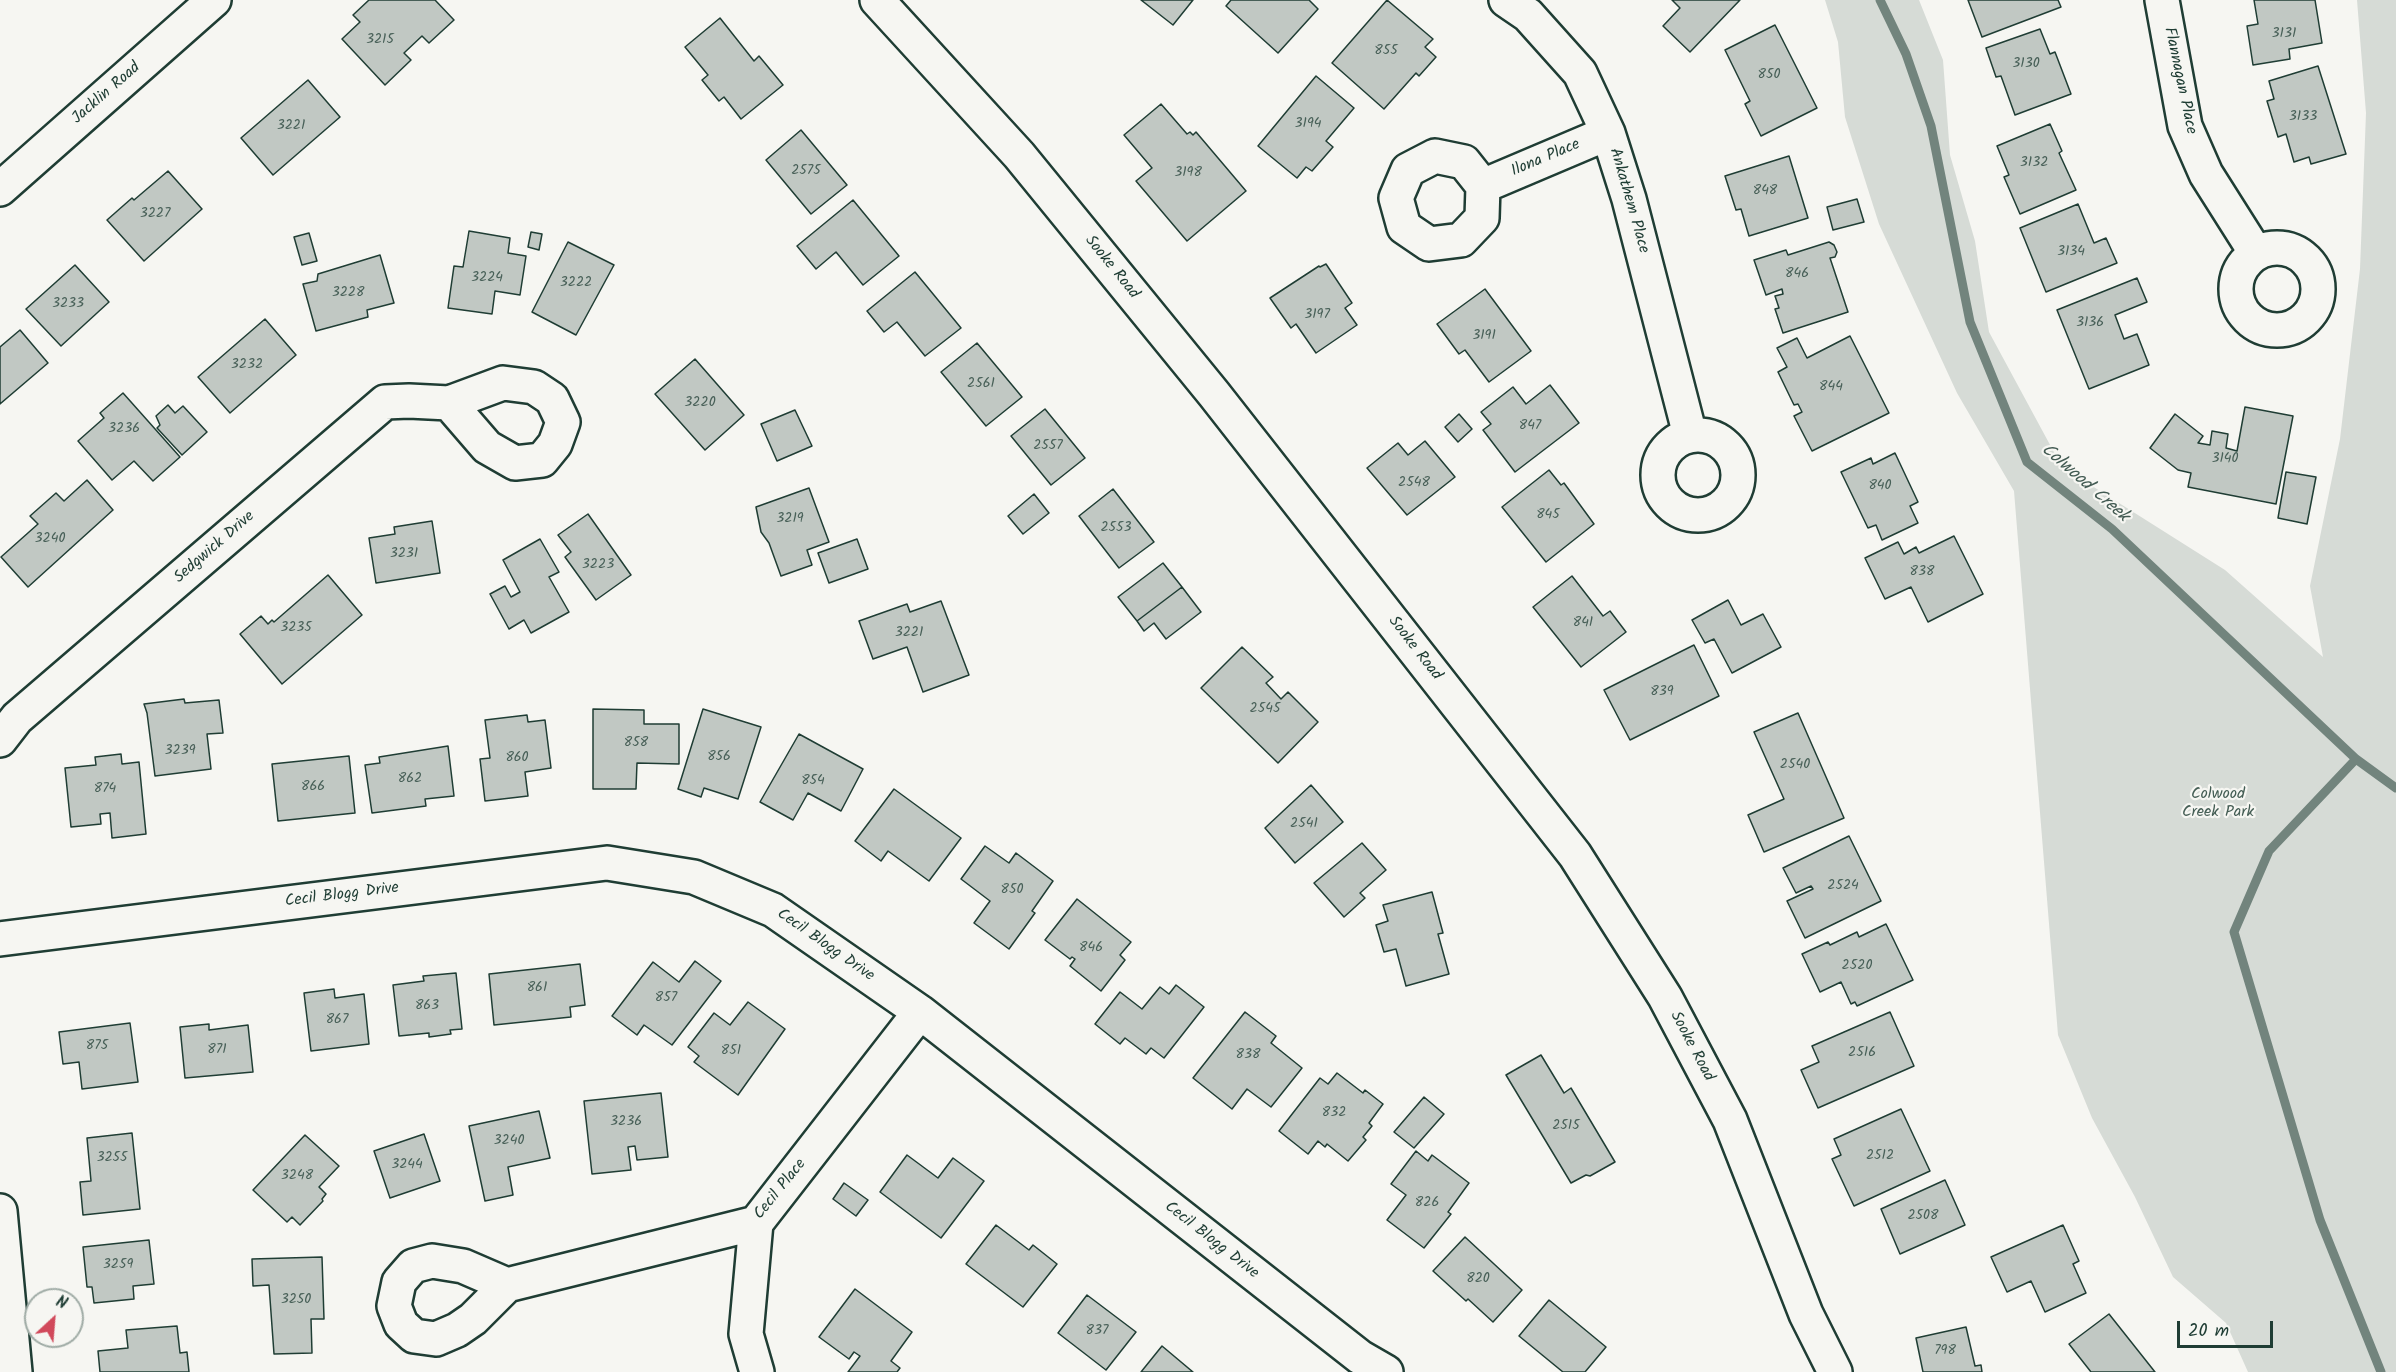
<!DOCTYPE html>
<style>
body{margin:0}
#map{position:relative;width:2396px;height:1372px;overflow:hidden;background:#f6f6f2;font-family:Kalam,sans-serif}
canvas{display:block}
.north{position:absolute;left:24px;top:1288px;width:60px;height:60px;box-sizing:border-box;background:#f6f6f2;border:2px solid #a0aca6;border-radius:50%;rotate:26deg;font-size:16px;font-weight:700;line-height:24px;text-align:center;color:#1f3d34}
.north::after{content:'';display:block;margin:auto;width:21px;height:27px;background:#d1495b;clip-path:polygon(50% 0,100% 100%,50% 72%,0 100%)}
.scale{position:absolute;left:2177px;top:1321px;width:96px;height:27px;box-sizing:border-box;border:3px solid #1f3d34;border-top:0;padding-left:8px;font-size:18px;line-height:21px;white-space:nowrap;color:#1f3d34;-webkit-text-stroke:4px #f6f6f2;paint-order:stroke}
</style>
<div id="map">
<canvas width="2396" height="1372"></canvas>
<div class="north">N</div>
<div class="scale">20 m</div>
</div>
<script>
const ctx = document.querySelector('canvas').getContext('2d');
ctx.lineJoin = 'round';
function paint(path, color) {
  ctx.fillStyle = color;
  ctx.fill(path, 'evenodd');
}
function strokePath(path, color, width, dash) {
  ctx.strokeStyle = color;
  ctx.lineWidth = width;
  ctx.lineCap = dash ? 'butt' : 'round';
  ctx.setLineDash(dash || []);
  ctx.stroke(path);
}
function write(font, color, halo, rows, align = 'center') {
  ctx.font = font + ' Kalam,sans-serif';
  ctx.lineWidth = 4.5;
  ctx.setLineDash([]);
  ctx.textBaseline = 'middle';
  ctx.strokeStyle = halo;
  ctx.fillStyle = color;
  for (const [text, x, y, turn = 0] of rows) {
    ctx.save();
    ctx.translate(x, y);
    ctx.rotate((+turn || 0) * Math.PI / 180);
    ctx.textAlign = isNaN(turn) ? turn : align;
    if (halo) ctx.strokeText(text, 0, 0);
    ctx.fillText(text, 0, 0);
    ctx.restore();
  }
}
const green = new Path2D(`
 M 1825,0 L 1919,0 L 1943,60 L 1950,155 L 1975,241 L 1989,332 L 2062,467 L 2225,570 L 2323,657 L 2310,586 L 2340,439 L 2360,269 L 2366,113 L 2357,0 L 2396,0 L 2396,1372 L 2248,1372 L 2226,1323 L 2173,1277 L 2135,1197 L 2092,1118 L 2058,1035 L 2014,491 L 1957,393 L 1879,224 L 1845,117 L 1838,42 Z`);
const stream = new Path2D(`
 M 1880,0 L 1906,54 L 1931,126 L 1970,322 L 2027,462 L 2112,529 L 2356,759 L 2396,788
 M 2356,759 L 2269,851 L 2234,932 L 2320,1220 L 2381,1372`);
const building = new Path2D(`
 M 369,0 L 435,0 L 454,20 L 429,43 L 422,36 L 404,53 L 411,60 L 385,85 L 342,39 L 360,22 L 353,15 Z
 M 1141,0 L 1193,0 L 1173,25 Z
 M 1231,0 L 1309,0 L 1318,9 L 1278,53 L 1226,6 Z
 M 1387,0 L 1433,39 L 1425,47 L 1436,57 L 1419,76 L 1416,73 L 1384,109 L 1332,63 Z
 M 1672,0 L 1740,0 L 1690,52 L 1663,26 L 1680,8 Z
 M 1968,0 L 2058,0 L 2061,7 L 1982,37 Z
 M 2254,0 L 2315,0 L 2322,43 L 2289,49 L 2290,59 L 2253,65 L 2247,26 L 2258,24 Z
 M 720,18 L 754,61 L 759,56 L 783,85 L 741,119 L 724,97 L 719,101 L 702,80 L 708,75 L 685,47 Z
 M 1775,25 L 1817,108 L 1761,136 L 1745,104 L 1750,101 L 1725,50 Z
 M 2040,29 L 2050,54 L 2055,52 L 2071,94 L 2015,115 L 2001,76 L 1996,77 L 1986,48 Z
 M 2318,66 L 2346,154 L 2311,164 L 2309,157 L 2294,162 L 2286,134 L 2278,137 L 2267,101 L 2274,99 L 2269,81 Z
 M 1316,76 L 1354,108 L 1326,141 L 1333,147 L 1312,171 L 1306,167 L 1297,178 L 1258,146 Z
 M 308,80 L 340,117 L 273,175 L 241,138 Z
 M 1161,104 L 1187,134 L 1190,132 L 1193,135 L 1196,132 L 1246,191 L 1187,241 L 1136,181 L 1152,168 L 1124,135 Z
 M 2050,124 L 2062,151 L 2059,153 L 2076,190 L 2020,214 L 2004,177 L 2009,175 L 1997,146 Z
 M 801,130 L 847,185 L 811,214 L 766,160 Z
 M 1789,156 L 1808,218 L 1749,236 L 1741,209 L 1736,210 L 1725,176 Z
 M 168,171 L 202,209 L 144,261 L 107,220 L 132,198 L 134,200 Z
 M 1857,199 L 1864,222 L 1833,230 L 1827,207 Z
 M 853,200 L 899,256 L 863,285 L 836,252 L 816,269 L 797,246 Z
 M 2078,204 L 2094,243 L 2106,238 L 2117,263 L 2046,292 L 2020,228 Z
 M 469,231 L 510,238 L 508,253 L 526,256 L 520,295 L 495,291 L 492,314 L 448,308 L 454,266 L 463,267 Z
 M 531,232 L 542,234 L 539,250 L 528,247 Z
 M 309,233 L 317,261 L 302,265 L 294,237 Z
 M 568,242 L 614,265 L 576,335 L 532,312 Z
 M 1829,242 L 1834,245 L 1837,252 L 1835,257 L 1830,258 L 1848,312 L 1783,333 L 1775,309 L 1779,308 L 1775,296 L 1783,294 L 1782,289 L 1766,295 L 1754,260 L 1786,250 L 1788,255 Z
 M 380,255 L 394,303 L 367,310 L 368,317 L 316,331 L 303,284 L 317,281 L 318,274 Z
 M 1326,264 L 1352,303 L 1345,308 L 1357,325 L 1316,353 L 1296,324 L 1291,328 L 1270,298 L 1319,266 L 1320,267 Z
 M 75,265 L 109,302 L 61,346 L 26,309 Z
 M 915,272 L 961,328 L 925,356 L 897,322 L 884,332 L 867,311 Z
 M 2137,278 L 2147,302 L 2115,315 L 2124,339 L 2137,334 L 2149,365 L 2089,389 L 2057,310 Z
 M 1485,289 L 1531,351 L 1489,382 L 1465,350 L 1459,354 L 1437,324 Z
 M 265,319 L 296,355 L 230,413 L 198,377 Z
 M 20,330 L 48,363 L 0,404 L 0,347 Z
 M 1850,336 L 1889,413 L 1812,451 L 1794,416 L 1802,412 L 1798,404 L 1794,405 L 1778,372 L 1787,367 L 1777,348 L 1797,338 L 1807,358 Z
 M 977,343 L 1022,397 L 986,426 L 941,372 Z
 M 695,359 L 744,415 L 705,450 L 655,394 Z
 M 1550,385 L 1579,423 L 1515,472 L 1483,430 L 1491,424 L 1481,412 L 1513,387 L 1526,404 Z
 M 123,393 L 180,457 L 153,481 L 134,461 L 112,480 L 78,441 L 104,418 L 100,413 Z
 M 168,405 L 175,413 L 183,406 L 207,432 L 182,455 L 157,428 L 160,425 L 156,416 Z
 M 2245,407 L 2293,416 L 2276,504 L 2188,487 L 2191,473 L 2178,470 L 2150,448 L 2175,414 L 2203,436 L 2198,443 L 2210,445 L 2212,431 L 2228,434 L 2226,448 L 2237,451 Z
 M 1045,409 L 1085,458 L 1051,485 L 1011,436 Z
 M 795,410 L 812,446 L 777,461 L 761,424 Z
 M 1459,414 L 1472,429 L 1458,442 L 1445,427 Z
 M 1425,441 L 1455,477 L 1407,515 L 1367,468 L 1398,443 L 1408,455 Z
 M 1895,453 L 1918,502 L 1910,506 L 1918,523 L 1882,540 L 1876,525 L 1868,528 L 1841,472 L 1871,458 L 1873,464 Z
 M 1549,470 L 1561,485 L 1564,483 L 1594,524 L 1546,562 L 1502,507 Z
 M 2286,472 L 2316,477 L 2307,524 L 2278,518 Z
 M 87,480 L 113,510 L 28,587 L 1,557 L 38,524 L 30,516 L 56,493 L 64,501 Z
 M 809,488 L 829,542 L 807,550 L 812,565 L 781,576 L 769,543 L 761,532 L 756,507 Z
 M 1113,489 L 1154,542 L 1119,568 L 1079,516 Z
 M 1034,494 L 1049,513 L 1023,534 L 1008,516 Z
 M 588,514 L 631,575 L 596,600 L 565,557 L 571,552 L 558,535 Z
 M 432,521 L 440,573 L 376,583 L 369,538 L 395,534 L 394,527 Z
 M 1954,536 L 1983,594 L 1928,622 L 1911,587 L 1885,599 L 1865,558 L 1898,542 L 1904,554 L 1916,547 L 1919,553 Z
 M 540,539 L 559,572 L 549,577 L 569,612 L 531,633 L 524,620 L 509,629 L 490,594 L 505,586 L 511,597 L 520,592 L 503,560 Z
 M 857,539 L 868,569 L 829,583 L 818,553 Z
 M 1163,563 L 1182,587 L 1137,621 L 1118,597 Z
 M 328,575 L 362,615 L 282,684 L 240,634 L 261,616 L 268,624 L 272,620 L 274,622 Z
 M 1572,576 L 1603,616 L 1610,611 L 1626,632 L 1581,667 L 1533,607 Z
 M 1182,587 L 1201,612 L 1166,639 L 1154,623 L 1144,631 L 1137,621 Z
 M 1728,600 L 1741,625 L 1763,614 L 1781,647 L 1732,673 L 1714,639 L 1705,643 L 1692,620 Z
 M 941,601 L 969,675 L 923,692 L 907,647 L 873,659 L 859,621 L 907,604 L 910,612 Z
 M 1694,645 L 1719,696 L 1630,740 L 1604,690 Z
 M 1242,647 L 1273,677 L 1266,683 L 1281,699 L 1288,692 L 1318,722 L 1278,763 L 1201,688 Z
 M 184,699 L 185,703 L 219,700 L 223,733 L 207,734 L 211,769 L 155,776 L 147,713 L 144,704 Z
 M 593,709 L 644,710 L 644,724 L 679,724 L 679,764 L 637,763 L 636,789 L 593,789 Z
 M 703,709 L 761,727 L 738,799 L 704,788 L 701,797 L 678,789 Z
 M 1798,713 L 1844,818 L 1764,852 L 1748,815 L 1784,799 L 1754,732 Z
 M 527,715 L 528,722 L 545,720 L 551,768 L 525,772 L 528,796 L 485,801 L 480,759 L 490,758 L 485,720 Z
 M 799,734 L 863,769 L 841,811 L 808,793 L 793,820 L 760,802 Z
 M 448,746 L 454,796 L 425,799 L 426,806 L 372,813 L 365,765 L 380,763 L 379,757 Z
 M 121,754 L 122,764 L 139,762 L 146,834 L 112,838 L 110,813 L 100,814 L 101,824 L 71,827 L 65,768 L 96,765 L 95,757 Z
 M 349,756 L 355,813 L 278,821 L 272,764 Z
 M 1311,785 L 1343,822 L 1295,863 L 1265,828 Z
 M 894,789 L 961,838 L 929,881 L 888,851 L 881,861 L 855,841 Z
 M 1849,836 L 1881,901 L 1805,938 L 1787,901 L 1813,889 L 1811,886 L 1796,893 L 1783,868 Z
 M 1362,843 L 1386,870 L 1360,893 L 1365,898 L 1344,917 L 1314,883 Z
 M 985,846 L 1009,863 L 1016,853 L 1053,881 L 1032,911 L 1035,913 L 1009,949 L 974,923 L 990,901 L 961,879 Z
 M 1432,892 L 1443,933 L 1438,934 L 1449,974 L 1406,986 L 1396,949 L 1384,952 L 1376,925 L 1388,921 L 1383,905 Z
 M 1077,899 L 1131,942 L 1120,955 L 1125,960 L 1101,991 L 1070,966 L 1075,959 L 1072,957 L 1070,959 L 1045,940 Z
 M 1886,924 L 1913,980 L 1857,1006 L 1855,1002 L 1851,1004 L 1841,982 L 1820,992 L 1802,954 L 1828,942 L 1830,945 L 1857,932 L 1859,937 Z
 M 695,961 L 721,981 L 672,1045 L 644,1025 L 637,1035 L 612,1016 L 653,962 L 679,982 Z
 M 580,964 L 585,1005 L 570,1007 L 571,1017 L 494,1025 L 489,974 Z
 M 456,973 L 462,1029 L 450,1030 L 451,1034 L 429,1037 L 429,1033 L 399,1036 L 393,985 L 424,981 L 423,976 Z
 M 1176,985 L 1204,1007 L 1164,1058 L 1151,1048 L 1146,1054 L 1125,1038 L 1120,1044 L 1095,1024 L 1120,992 L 1142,1009 L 1160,987 L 1169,994 Z
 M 334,989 L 335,998 L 364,994 L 369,1044 L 311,1051 L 304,993 Z
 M 748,1002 L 785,1029 L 738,1095 L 694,1062 L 699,1056 L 688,1047 L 714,1013 L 730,1025 Z
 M 1245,1012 L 1276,1036 L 1271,1043 L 1302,1068 L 1271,1107 L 1247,1089 L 1232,1109 L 1193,1078 Z
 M 1890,1012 L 1914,1066 L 1818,1108 L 1801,1070 L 1819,1062 L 1812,1046 Z
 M 130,1023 L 138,1082 L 82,1089 L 79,1062 L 63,1064 L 59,1032 Z
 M 209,1024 L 209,1030 L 248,1025 L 253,1072 L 185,1078 L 180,1027 Z
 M 1541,1055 L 1564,1093 L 1571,1088 L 1615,1162 L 1590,1176 L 1586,1175 L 1571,1183 L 1506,1075 Z
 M 1337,1073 L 1363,1093 L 1365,1090 L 1383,1104 L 1369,1123 L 1372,1126 L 1363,1137 L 1366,1140 L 1348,1161 L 1327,1144 L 1325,1147 L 1318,1141 L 1308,1154 L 1279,1131 L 1320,1078 L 1328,1084 Z
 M 661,1093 L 668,1157 L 637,1160 L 635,1146 L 628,1147 L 631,1170 L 592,1174 L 584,1101 Z
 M 1424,1097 L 1444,1114 L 1414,1148 L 1394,1132 Z
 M 1901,1109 L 1930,1171 L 1854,1206 L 1832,1159 L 1841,1155 L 1834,1139 Z
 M 539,1111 L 550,1158 L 508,1167 L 513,1195 L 485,1201 L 469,1126 Z
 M 132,1133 L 140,1209 L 83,1215 L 80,1182 L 91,1181 L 87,1138 Z
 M 424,1134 L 440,1181 L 390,1198 L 374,1151 Z
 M 305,1135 L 339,1166 L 319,1187 L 326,1194 L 322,1199 L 323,1201 L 300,1225 L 292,1217 L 287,1222 L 253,1190 Z
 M 1416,1151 L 1428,1161 L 1432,1155 L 1469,1183 L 1448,1212 L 1451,1214 L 1424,1248 L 1387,1220 L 1406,1195 L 1391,1184 Z
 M 907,1155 L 938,1178 L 953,1158 L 984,1181 L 941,1238 L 880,1192 Z
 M 1945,1180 L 1965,1225 L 1900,1254 L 1881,1209 Z
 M 844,1183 L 868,1200 L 856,1216 L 833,1199 Z
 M 996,1225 L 1029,1250 L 1033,1245 L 1057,1264 L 1023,1307 L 966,1264 Z
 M 2063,1225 L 2079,1261 L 2073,1264 L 2086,1293 L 2045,1312 L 2031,1281 L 2007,1292 L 1991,1257 Z
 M 1465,1237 L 1522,1290 L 1493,1322 L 1468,1299 L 1466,1301 L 1433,1271 Z
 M 149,1240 L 154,1284 L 133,1286 L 134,1299 L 94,1303 L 92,1287 L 87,1287 L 83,1247 Z
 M 322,1257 L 324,1319 L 311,1319 L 312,1353 L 274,1354 L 269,1285 L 253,1286 L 252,1259 Z
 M 855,1289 L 912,1332 L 891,1361 L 900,1368 L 897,1372 L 848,1372 L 860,1356 L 854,1352 L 849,1359 L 819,1337 Z
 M 1087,1295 L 1136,1332 L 1106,1370 L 1058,1333 Z
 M 1549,1300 L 1606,1347 L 1585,1372 L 1563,1372 L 1519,1336 Z
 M 2109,1314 L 2155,1372 L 2091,1372 L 2069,1344 Z
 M 177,1326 L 180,1353 L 187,1352 L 189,1372 L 100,1372 L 98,1351 L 128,1348 L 126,1330 Z
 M 1966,1327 L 1975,1366 L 1981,1365 L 1982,1372 L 1923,1372 L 1916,1338 Z
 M 1162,1346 L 1193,1372 L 1141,1372 Z`);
const minor = new Path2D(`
 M 1506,0 L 1528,15 L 1580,73 L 1608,133 L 1629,199 L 1690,435
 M 2162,0 L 2185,126 L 2206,174 L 2256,253
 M 1435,156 L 1464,162 L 1483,186 L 1482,218 L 1461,240 L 1429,244 L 1404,227 L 1396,198 L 1408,170 Z
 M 1483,186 L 1608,133
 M 0,189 L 214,0
 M2236 289a41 41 0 1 1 82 0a41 41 0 1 1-82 0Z
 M1658 475a40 40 0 1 1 80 0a40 40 0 1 1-80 0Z
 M 0,740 L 17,718 L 385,402 L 409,401 L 449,403 L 503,383 L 534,387 L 552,399 L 563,422 L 555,444 L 542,460 L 515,463 L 487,447 L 449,403
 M 0,939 L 607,863 L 694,877 L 773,910 L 920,1012 L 1360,1357 L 1386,1372
 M 0,1211 L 15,1372
 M 756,1223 L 746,1334 L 757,1372
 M 507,1285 L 463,1266 L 432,1261 L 413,1266 L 399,1282 L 394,1306 L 401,1324 L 414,1336 L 436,1339 L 457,1330 L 473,1319 L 507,1285 L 756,1223 L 920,1012`);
const major = new Path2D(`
 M 877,0 L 1019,155 L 1214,394 L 1575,855 L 1665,997 L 1730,1120 L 1806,1314 L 1835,1372`);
const numberNames = [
 ["3131",2284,35],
 ["3215",380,41],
 ["855",1386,52],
 ["3130",2026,65],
 ["850",1769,76],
 ["3133",2303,118],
 ["3194",1308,125],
 ["3221",291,127],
 ["3132",2034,164],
 ["2575",806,172],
 ["3198",1188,174],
 ["848",1765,192],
 ["3227",155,215],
 ["3134",2071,253],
 ["846",1797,275],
 ["3224",487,279],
 ["3222",576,284],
 ["3228",348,294],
 ["3233",68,305],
 ["3197",1317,316],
 ["3136",2090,324],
 ["3191",1484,337],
 ["3232",247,366],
 ["2561",981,385],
 ["844",1831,388],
 ["3220",700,404],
 ["847",1530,427],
 ["3236",124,430],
 ["2557",1048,447],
 ["3140",2225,460],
 ["2548",1414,484],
 ["840",1880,487],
 ["845",1548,516],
 ["3219",790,520],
 ["2553",1116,529],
 ["3240",50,540],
 ["3231",404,555],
 ["3223",598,566],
 ["838",1922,573],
 ["841",1583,624],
 ["3235",296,629],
 ["3221",909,634],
 ["839",1662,693],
 ["2545",1265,710],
 ["858",636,744],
 ["3239",180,752],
 ["856",719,758],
 ["860",517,759],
 ["2540",1795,766],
 ["862",410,780],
 ["854",813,782],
 ["866",313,788],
 ["874",105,790],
 ["2541",1304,825],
 ["2524",1843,887],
 ["850",1012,891],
 ["846",1091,949],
 ["2520",1857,967],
 ["861",537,989],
 ["857",666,999],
 ["863",427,1007],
 ["867",337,1021],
 ["875",97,1047],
 ["871",217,1051],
 ["851",731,1052],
 ["2516",1862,1054],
 ["838",1248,1056],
 ["832",1334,1114],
 ["3236",626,1123],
 ["2515",1566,1127],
 ["3240",509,1142],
 ["2512",1880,1157],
 ["3255",112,1159],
 ["3244",407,1166],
 ["3248",297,1177],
 ["826",1427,1204],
 ["2508",1923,1217],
 ["3259",118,1266],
 ["820",1478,1280],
 ["3250",296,1301],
 ["837",1097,1332],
 ["798",1945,1352]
];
const streetNames = [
 ["Flannagan Place",2179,81,78],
 ["Jacklin Road",107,94,-41],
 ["Ilona Place",1546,159,-23],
 ["Ankathem Place",1628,201,74],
 ["Sooke Road",1111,268,51],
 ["Sedgwick Drive",215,548,-41],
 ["Sooke Road",1414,649,52],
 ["Cecil Blogg Drive",342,896,-7],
 ["Cecil Blogg Drive",825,946,35],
 ["Sooke Road",1691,1047,62],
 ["Cecil Place",781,1190,-51],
 ["Cecil Blogg Drive",1211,1241,38]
];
const parkNames = [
 ["Colwood",2218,795],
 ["Creek Park",2218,813]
];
const waterNames = [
 ["Colwood Creek",2084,484,41]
];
paint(green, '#d6dbd6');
strokePath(stream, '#72847d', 9);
paint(building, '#c1c8c3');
strokePath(building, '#1f3d34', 1.5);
strokePath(minor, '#1f3d34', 38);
strokePath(major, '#1f3d34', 38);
strokePath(minor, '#f6f6f2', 33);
strokePath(major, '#f6f6f2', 33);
write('14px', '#486058', null, numberNames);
write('16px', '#1f3d34', '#f6f6f2', streetNames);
write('16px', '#445d54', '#f6f6f2', parkNames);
write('italic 18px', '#425a52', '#f6f6f2', waterNames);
</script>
